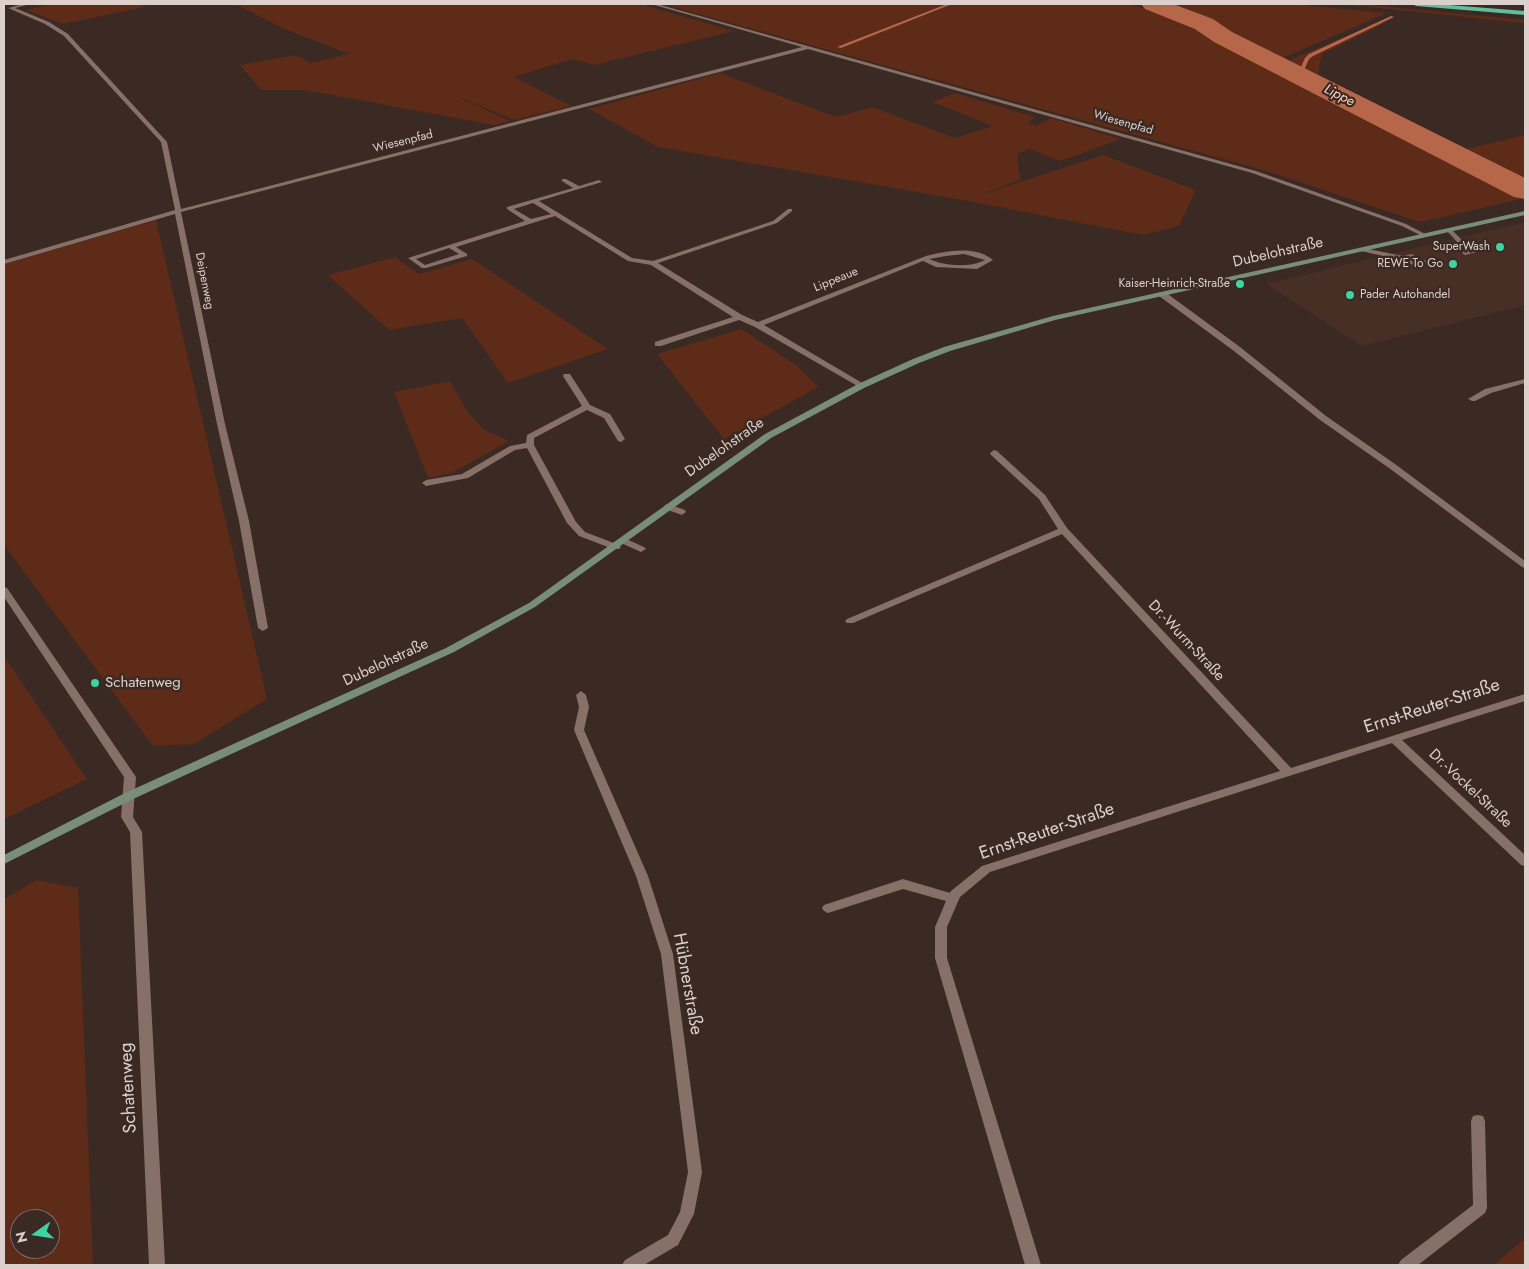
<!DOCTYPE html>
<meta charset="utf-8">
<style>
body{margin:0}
#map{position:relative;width:1529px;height:1269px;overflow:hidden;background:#3b2923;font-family:Jost,sans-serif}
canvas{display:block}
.frame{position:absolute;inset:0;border:5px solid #dcd0cc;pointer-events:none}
.north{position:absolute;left:10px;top:1209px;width:50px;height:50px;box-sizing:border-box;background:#3b2923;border:1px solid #7b6c67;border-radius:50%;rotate:257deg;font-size:14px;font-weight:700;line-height:20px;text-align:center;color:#dcd0cc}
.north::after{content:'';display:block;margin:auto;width:18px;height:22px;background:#3dd4a3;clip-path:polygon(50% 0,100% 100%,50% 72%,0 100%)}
</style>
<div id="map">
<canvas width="1529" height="1269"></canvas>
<div class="frame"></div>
<div class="north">N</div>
</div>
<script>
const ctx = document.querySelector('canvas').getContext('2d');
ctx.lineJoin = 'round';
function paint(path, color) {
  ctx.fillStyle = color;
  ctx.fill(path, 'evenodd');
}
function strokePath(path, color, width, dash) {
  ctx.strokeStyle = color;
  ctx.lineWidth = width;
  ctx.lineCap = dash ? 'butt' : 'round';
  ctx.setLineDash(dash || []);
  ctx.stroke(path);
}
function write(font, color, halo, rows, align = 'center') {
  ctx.font = font + ' Jost,sans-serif';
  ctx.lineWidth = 4.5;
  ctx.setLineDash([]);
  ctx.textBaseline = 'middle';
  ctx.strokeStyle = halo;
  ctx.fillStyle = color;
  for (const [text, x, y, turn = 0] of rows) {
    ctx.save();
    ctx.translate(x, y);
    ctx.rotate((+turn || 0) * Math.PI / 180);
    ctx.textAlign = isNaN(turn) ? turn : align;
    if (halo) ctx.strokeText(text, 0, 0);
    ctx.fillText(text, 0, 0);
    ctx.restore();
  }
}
const built = new Path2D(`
 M 1525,222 L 1525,305 L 1362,346 L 1266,284 Z`);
const green = new Path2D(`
 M 51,4 L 146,4 L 144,7 L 63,24 L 26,10 Z
 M 235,4 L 640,4 L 734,31 L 594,65 L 572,59 L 514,77 L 571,106 L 514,120 L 451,94 L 510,121 L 494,125 L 305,90 L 261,90 L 240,65 L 296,55 L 310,63 L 349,54 L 282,28 Z
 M 662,4 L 1131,4 L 1188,25 L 1525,198 L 1426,221 L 1416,221 L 1270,172 Z
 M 1167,4 L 1290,4 L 1387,13 L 1278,60 L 1237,39 L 1217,23 Z
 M 1338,4 L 1359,4 L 1525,20 L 1525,23 Z
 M 1380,22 L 1385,23 L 1322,54 L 1318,74 L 1345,90 L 1467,149 L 1525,135 L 1525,182 L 1288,64 L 1292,59 Z
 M 720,73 L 836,117 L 872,107 L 955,138 L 993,126 L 932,102 L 955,93 L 1035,117 L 1029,123 L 1035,126 L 1051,118 L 1121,139 L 1060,161 L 1030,149 L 1017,154 L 1020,180 L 980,195 L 1103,155 L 1196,190 L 1179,226 L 1143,235 L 963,200 L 658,147 L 589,109 Z
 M 156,220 L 267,699 L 194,744 L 153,746 L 4,545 L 4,264 Z
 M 395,257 L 419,274 L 472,259 L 608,349 L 508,383 L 462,318 L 389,330 L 328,275 Z
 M 742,329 L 797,366 L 818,387 L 724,439 L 657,354 Z
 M 450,381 L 467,411 L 483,429 L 509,441 L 452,473 L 428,478 L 394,392 Z
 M 4,656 L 87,779 L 4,819 Z
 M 37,880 L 78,888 L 93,1265 L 4,1265 L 4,899 ZM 20,1219 L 50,1219 L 50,1249 L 20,1249 Z
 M 1525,1238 L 1525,1265 L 1494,1265 Z`);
const stream = new Path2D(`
 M 947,4 L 952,4 L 841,48 L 837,47 Z
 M 1391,16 L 1394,17 L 1313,56 L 1309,59 L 1301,77 L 1297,76 L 1305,58 L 1309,54 Z`);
const river = new Path2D(`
 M 1141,4 L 1173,4 L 1213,19 L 1232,32 L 1525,178 L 1525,199 L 1514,197 L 1214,42 L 1195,29 L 1145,9 Z`);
const service = new Path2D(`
 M 1447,229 L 1451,229 L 1465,243 L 1477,250 L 1477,252 L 1465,255 L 1462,253 L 1463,252 L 1469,250 L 1462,246 L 1452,247 L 1452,245 L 1458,243 L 1447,231 Z
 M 1363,248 L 1403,256 L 1412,254 L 1415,256 L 1410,259 L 1417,262 L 1425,260 L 1428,262 L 1416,266 L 1401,260 L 1361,251 L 1361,249 Z
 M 668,504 L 685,510 L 686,512 L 682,515 L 665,509 L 664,507 L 665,505 Z
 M 624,538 L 644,547 L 646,549 L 641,552 L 621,543 L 619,541 L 621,539 Z
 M 903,879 L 957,895 L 959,898 L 957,901 L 953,903 L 903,889 L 828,913 L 824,911 L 822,908 L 824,905 Z`);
const minor = new Path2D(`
 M 23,4 L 30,4 L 15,8 L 49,22 L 68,34 L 167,142 L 181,209 L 802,47 L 651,4 L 657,4 L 1256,171 L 1406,224 L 1429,236 L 1424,237 L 1402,226 L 1252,173 L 808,49 L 181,212 L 225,424 L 249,521 L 268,628 L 263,631 L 258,628 L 239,521 L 217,424 L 175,214 L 4,264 L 4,260 L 175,210 L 161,142 L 64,36 L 45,24 L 8,8 Z
 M 562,179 L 566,179 L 579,186 L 599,180 L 602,182 L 539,201 L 632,258 L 653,261 L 773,221 L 788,209 L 792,209 L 792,211 L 777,223 L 658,263 L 742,315 L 758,322 L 926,256 C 947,251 975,245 993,260 L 977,269 L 936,267 L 923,261 L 764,325 L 864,384 L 865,386 L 861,388 L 755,327 L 739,320 L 661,346 L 655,346 L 655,342 L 733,317 L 651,265 L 628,261 L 555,216 L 456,247 L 467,254 L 467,256 L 426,268 L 422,268 L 408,258 L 525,221 L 507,209 L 507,207 L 573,188 L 562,181 ZM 533,203 L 551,214 L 531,219 L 514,209 ZM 449,248 L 459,254 L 425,265 L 416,259 ZM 964,254 L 985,260 C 970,268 944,266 929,259 L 946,256 Z
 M 1159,292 L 1165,292 L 1240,347 L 1326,416 L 1395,464 L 1525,561 L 1525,568 L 1522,567 L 1389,468 L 1320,420 L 1234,351 L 1159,296 Z
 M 564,374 L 570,374 L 590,405 L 610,414 L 625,439 L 621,442 L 618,441 L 604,418 L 587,410 L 534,438 L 534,445 L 576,522 L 585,532 L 619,545 L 621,547 L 619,549 L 613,549 L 579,536 L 567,523 L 527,448 L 515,450 L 468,478 L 426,486 L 422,483 L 426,480 L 462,474 L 510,446 L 526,443 L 527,435 L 582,406 L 563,376 Z
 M 1525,379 L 1525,383 L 1491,393 L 1475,401 L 1472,401 L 1468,399 L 1485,389 Z
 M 994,450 L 997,451 L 1045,495 L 1067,528 L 1291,768 L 1525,694 L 1525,701 L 1402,740 L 1525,855 L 1525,866 L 1521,865 L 1392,743 L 990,872 L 960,897 L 947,927 L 947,958 L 1041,1265 L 1025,1265 L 935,958 L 935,927 L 949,894 L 951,891 L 982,866 L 1280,771 L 1062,534 L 853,623 L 847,623 L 845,621 L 847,619 L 1058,529 L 1039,499 L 991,455 L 990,453 Z
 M 4,587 L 7,588 L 136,777 L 133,817 L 142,832 L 165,1265 L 149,1265 L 130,832 L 121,817 L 124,777 L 4,597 Z
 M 581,691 L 586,695 L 589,707 L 584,730 L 648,876 L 673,954 L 702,1172 L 694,1214 L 678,1245 L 644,1265 L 622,1265 L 625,1260 L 668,1235 L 680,1212 L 688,1172 L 661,954 L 636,876 L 574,730 L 579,707 L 576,695 Z
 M 1478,1115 L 1483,1116 L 1485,1121 L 1487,1208 L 1485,1213 L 1418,1265 L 1398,1265 L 1401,1260 L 1473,1205 L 1471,1121 L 1473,1116 Z`);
const secondary = new Path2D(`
 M 1525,211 L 1525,215 L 1055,320 L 950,351 L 919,363 L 864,388 L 771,438 L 535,607 L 454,652 L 133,799 L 4,864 L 4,855 L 125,793 L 446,648 L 529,603 L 765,434 L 858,384 L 913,359 L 944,347 L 1053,316 Z`);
const trunk = new Path2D(`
 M 1413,4 L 1436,4 L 1525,11 L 1525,15 L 1416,6 Z`);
const markers = [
 [1500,247,5,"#3dd4a3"],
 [1453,264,5,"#3dd4a3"],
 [1240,284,5,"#3dd4a3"],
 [1350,295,5,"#3dd4a3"],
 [95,683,5,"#3dd4a3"]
];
const farStreetnames = [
 ["Wiesenpfad",1123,123,16],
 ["Wiesenpfad",403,142,-14],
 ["Lippeaue",836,280,-22],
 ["Deipenweg",204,281,79]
];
const farPoinames = [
 ["SuperWash",1490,247],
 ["REWE To Go",1443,264],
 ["Kaiser-Heinrich-Straße",1230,284],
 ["Pader Autohandel",1360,295,"left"]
];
const farWaternames = [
 ["Lippe",1339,96,27]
];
const streetNames = [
 ["Dubelohstraße",1278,253,-13],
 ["Dubelohstraße",725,448,-35],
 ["Dr.-Wurm-Straße",1186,641,47],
 ["Dubelohstraße",386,663,-25],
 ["Dr.-Vockel-Straße",1470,789,43]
];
const poiNames = [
 ["Schatenweg",105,683]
];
const nearStreetnames = [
 ["Ernst-Reuter-Straße",1432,707,-18],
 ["Ernst-Reuter-Straße",1047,832,-19],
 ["Hübnerstraße",687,984,80],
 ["Schatenweg",129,1088,-93]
];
paint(built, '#482f26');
paint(green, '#5d2b18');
paint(stream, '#b76749');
paint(river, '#b76749');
paint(service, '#867068');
paint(minor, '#867068');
paint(secondary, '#788e7b');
paint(trunk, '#60bf9a');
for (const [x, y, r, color] of markers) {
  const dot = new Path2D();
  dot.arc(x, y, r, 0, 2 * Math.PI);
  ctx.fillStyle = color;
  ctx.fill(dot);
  strokePath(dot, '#3b2923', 2);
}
write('12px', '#dcd0cc', '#3b2923', farStreetnames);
write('12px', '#dcd0cc', '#3b2923', farPoinames, 'right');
write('italic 14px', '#fccfbe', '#3b2923', farWaternames);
write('15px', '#dcd0cc', '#3b2923', streetNames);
write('15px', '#dcd0cc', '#3b2923', poiNames, 'left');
write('18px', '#dcd0cc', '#3b2923', nearStreetnames);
</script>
